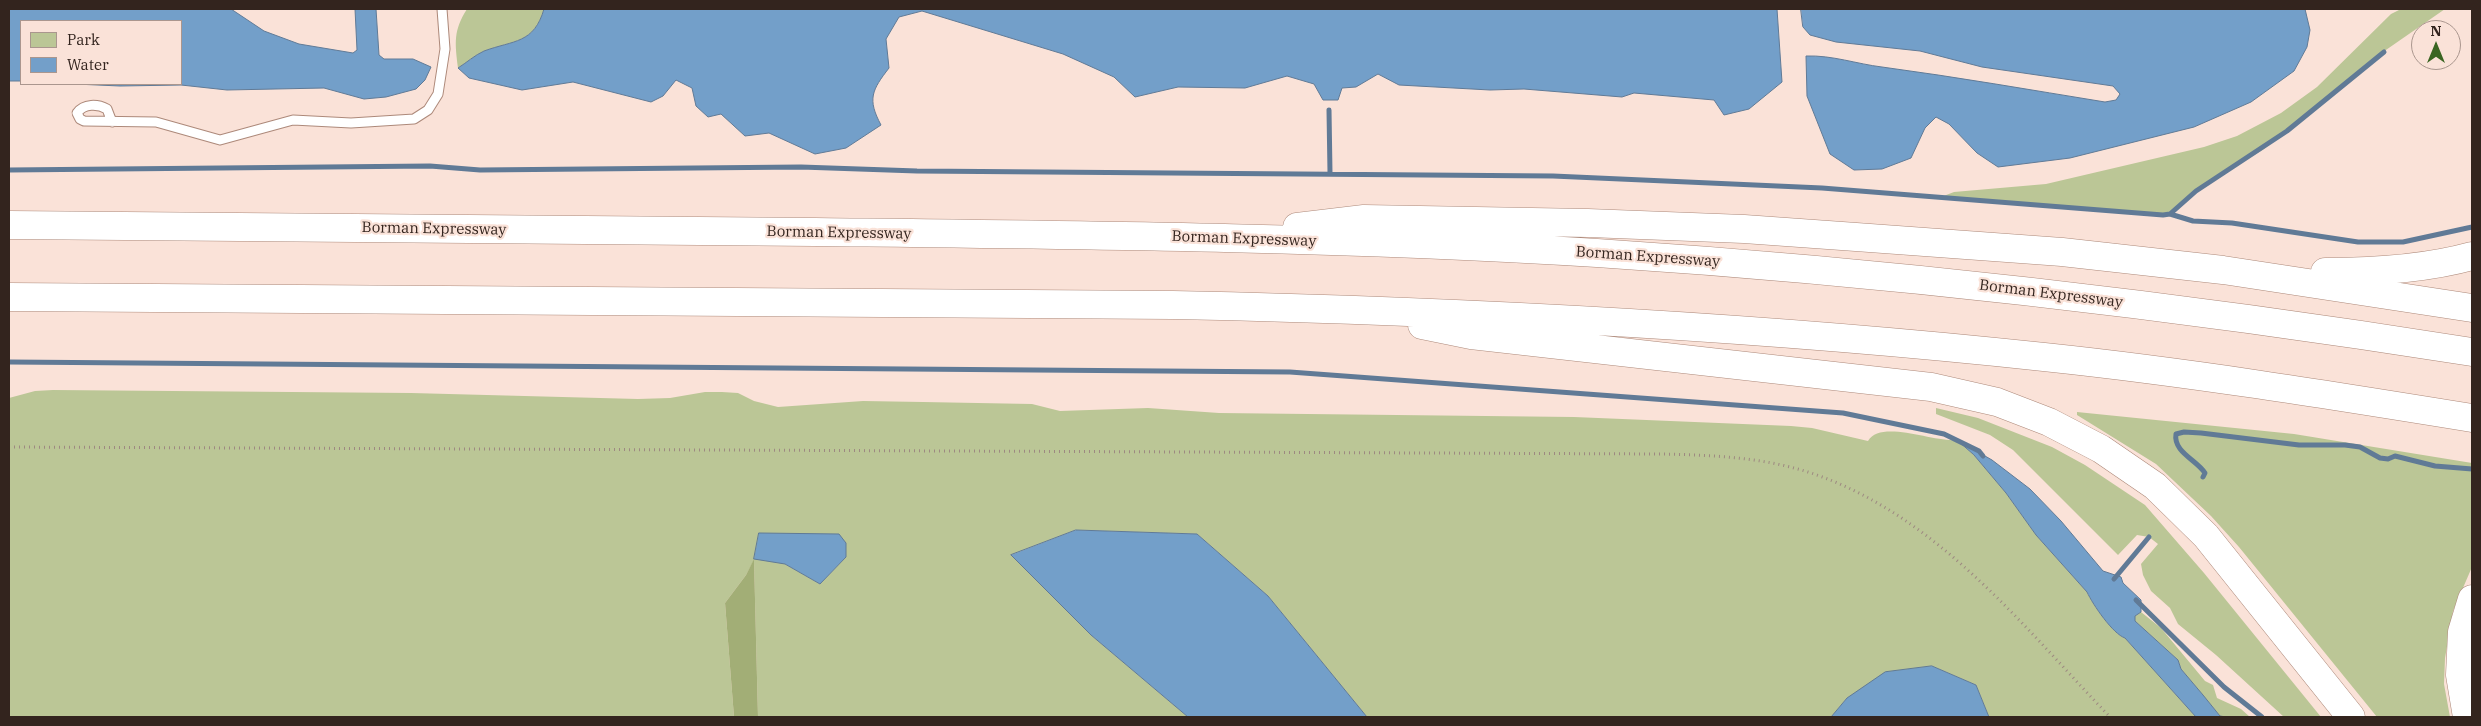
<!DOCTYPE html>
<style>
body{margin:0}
#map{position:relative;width:2481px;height:726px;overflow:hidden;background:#fae2d8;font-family:"IBM Plex Serif",serif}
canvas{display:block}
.frame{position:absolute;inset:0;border:10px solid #33241e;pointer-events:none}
.legend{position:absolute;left:20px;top:20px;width:162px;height:65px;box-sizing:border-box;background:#fae2d8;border:1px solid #aa968e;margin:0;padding:6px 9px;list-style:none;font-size:15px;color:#33241e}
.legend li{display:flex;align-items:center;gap:10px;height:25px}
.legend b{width:25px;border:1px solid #aa968e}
.north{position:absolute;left:2411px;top:20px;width:50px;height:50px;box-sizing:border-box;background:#fae2d8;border:1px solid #aa968e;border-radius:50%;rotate:0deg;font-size:14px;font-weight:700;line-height:20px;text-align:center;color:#33241e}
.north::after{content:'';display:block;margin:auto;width:18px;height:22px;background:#3a6522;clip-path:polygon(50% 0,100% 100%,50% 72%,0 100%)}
</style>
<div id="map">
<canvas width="2481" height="726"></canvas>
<div class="frame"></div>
<ul class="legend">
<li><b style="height:14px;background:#bbc696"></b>Park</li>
<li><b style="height:14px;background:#739fc9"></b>Water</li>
</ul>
<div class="north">N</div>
</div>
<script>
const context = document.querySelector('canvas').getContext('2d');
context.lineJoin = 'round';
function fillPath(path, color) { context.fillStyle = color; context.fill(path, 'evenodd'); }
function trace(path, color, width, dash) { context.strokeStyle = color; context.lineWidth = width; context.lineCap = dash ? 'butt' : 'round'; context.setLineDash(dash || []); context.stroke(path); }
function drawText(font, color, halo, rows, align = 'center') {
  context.font = font + ' "IBM Plex Serif",serif'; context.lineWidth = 4.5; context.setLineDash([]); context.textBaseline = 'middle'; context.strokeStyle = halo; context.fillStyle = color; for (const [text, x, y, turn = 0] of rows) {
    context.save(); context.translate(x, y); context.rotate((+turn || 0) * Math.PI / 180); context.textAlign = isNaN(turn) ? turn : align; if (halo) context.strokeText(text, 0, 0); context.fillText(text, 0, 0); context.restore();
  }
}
fillPath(new Path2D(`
 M467 9H544C534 44 514 40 484 51 475 55 466 63 458 68 455 43 453 31 467 9Z
 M2401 9H2445L2383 52 2264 149 2196 191 2170 214 2163 215 1941 197 1954 192 2046 184 2204 147 2237 136 2281 113 2317 87 2391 14Z
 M53 390 411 393 638 399 670 398 705 392H722L738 393 754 401 778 407 863 401 923 402 1032 404 1060 411 1148 408 1219 413 1574 417 1791 426 1812 428 1868 441C1881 419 1935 443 1957 440L1974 455 2006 493 2036 535 2087 592C2093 605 2113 634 2125 638L2196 717H1989L1976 685 1932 666 1847 698 1831 717H1367L1268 596 1197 534 1076 530 1011 555 1091 635 1188 717H758L754 560 746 575 725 603 734 717H9V398L35 391ZM846 557 820 584 785 564Z
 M1936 408 1978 418 2052 447 2085 465 2145 505 2204 573 2321 717H2284L2216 655 2178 624 2170 608 2151 591 2143 575 2141 564 2158 544 2149 537 2137 535 2118 555 2013 450 1990 435 1936 414Z
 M2077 412 2294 434 2472 463V567L2453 611 2445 658 2444 684 2450 717H2377L2239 547 2211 516 2156 464 2077 415Z
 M2141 612 2161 628 2205 681 2213 685 2217 698 2241 709 2250 717 2220 716 2181 669 2178 660 2135 621V616Z`), '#bbc696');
fillPath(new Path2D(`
 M754 559 758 717H734L725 603 746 575Z`), '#a2ae76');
const water = new Path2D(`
 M9 9H231L264 31 299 44 353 53 357 50 355 9H376L379 55 384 59H413L431 67 425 80 416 89 386 97 364 99 324 88 227 90 181 85 120 86 75 84H181V21H21V81H9Z
 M544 9H1777L1782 82 1749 109 1724 115 1714 100 1634 93 1622 97 1524 89 1490 90 1399 85 1378 74 1356 87 1342 88 1338 100H1323L1314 84 1287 76 1245 88 1178 87 1135 97 1114 77 1063 54 922 11 899 17 886 39 889 68C872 90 867 99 881 125L846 148 815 154 769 133 745 136 721 114 708 117 696 106 692 88 676 80 663 96 651 102 573 82 522 90 469 78 458 68C466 63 475 55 484 51 514 40 534 44 544 9Z
 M1801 9H2305L2310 30 2307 47 2294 71 2251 102 2194 127 2070 158 1998 167 1977 153 1949 124 1936 117 1925 128 1911 158 1882 169 1854 170 1830 154 1807 96 1806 56C1832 55 1857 64 1882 67 1957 77 2031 90 2105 102L2116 100 2120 94 2113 86 1982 67 1920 51 1836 42 1810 35 1803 27Z
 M1957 440 1992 460 2030 489 2061 521 2103 571 2121 577 2123 583 2141 600V612L2135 616V621L2178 660 2181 669 2203 695 2220 716 2226 717H2196L2125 638C2113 634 2093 605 2087 592L2036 535 2006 493 1974 455Z
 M1076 530 1197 534 1268 596 1367 717H1188L1091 635 1011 555Z
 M759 533 839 534 846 543V557L820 584 785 564 754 559Z
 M1932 666 1976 685 1989 717H1831L1847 698 1885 672Z`);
fillPath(water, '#739fc9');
trace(water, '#607a96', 1);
trace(new Path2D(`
 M1329 110 1330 173
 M9 170 430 166 480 170 801 167 917 171 1553 176 1822 188 2163 215 2170 214 2196 191 2287 131 2384 52
 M2170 214 2193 221 2232 223 2358 242H2403L2472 227
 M9 362 1290 372 1843 413 1944 434 1979 451 1983 456
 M2203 477 2205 473C2197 460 2173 452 2176 434L2184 432 2201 433 2299 445H2345L2360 447 2380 458 2388 459 2395 456 2435 466 2472 469
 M2114 579 2149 537
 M2136 600 2224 687 2262 717`), '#607a96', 5);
const lane = new Path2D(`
 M112 122 107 109C98 104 84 103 77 113L80 119 84 121 156 122 220 140 293 120 351 123 414 119 428 110 438 94 445 49 442 9`);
const highway = new Path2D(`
 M9 225C278 228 547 230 815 232 1076 235 1337 237 1597 253 1890 272 2182 306 2472 352
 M1297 227 1364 219 1588 223 1744 229 1856 237 2062 252 2223 270 2472 308
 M2325 272C2374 272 2425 269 2472 256
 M9 297 1173 305C1464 311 1754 326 2044 357 2187 372 2330 395 2472 418
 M1422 325 1471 335 1931 387 1997 402 2049 422 2101 449 2155 486 2206 536 2351 717
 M2467 717 2460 675 2462 632 2472 599`);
trace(lane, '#ad897a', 11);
trace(highway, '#ad897a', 29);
trace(new Path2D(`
 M9 447 1661 454C1711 455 1760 457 1808 472 1935 513 2021 624 2110 717`), '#9d8981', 3, [1, 4]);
trace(lane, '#fff', 9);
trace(highway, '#fff', 28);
drawText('15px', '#33241e', '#fae2d8', [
 ["Borman Expressway",434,229,1],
 ["Borman Expressway",839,233,1],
 ["Borman Expressway",1244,239,2],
 ["Borman Expressway",1648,257,4],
 ["Borman Expressway",2051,294,7]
]);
</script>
